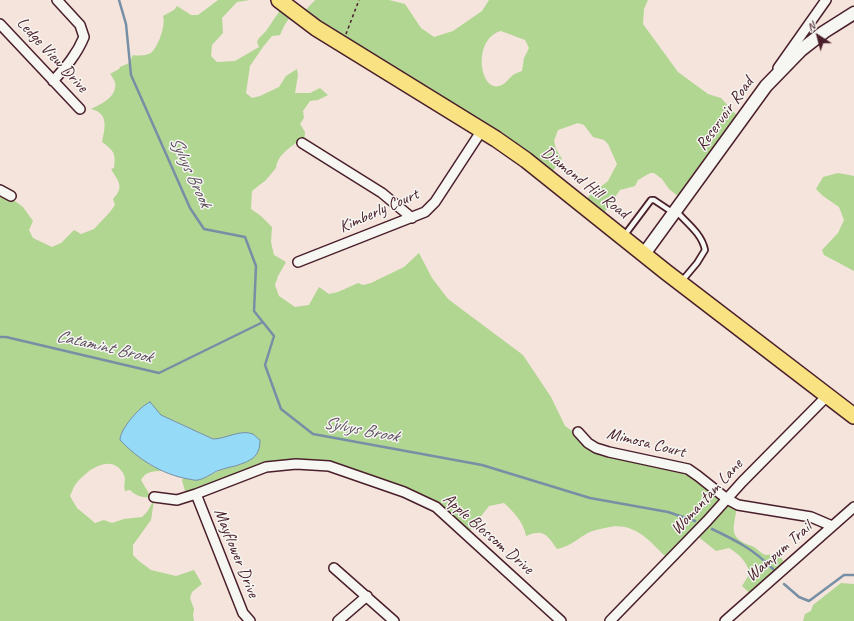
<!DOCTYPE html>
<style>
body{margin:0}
#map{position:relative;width:854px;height:621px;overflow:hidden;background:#f4e4db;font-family:Caveat,sans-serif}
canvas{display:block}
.north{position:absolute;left:798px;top:16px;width:40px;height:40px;-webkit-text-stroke:3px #f6f6f2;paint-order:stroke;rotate:324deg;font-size:11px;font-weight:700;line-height:16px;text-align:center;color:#4a1f2b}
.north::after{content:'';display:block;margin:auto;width:14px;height:18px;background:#4a1f2b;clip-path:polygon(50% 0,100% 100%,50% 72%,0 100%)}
</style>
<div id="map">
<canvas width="854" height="621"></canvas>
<div class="north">N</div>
</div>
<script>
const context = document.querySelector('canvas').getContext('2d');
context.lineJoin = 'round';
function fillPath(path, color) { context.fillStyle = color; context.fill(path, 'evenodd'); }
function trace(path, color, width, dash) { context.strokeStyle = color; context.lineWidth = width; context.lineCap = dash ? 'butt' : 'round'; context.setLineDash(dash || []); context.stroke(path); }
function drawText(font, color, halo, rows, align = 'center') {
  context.font = font + ' Caveat,sans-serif'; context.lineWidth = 3; context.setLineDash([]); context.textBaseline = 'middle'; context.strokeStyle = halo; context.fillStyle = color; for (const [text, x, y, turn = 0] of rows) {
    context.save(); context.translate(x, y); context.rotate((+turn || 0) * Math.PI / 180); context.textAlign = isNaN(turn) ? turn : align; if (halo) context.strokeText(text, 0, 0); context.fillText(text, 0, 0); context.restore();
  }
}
fillPath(new Path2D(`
 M218 0H250L237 2 222 18 223 33 212 45 211 56 217 62 235 61 259 47 257 42 259 38 266 31 283 6 291 15 284 26 280 35 272 36 263 47 250 66 246 93 252 98 260 96 279 87 286 76 297 69 298 75 295 93H310L320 88 328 95 318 100 310 101 303 111 304 118 300 124 305 132 304 144 297 142C288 149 277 156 276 168L266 180 252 191 251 209 261 216 272 227 271 242 274 255 286 262 278 276 275 285 279 296 295 307 309 305 319 287 329 294 338 292 358 283 363 285 371 283 404 267 419 253 432 278 448 299 523 355 551 397 565 426 588 442 689 472 737 506C734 528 727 538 752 546 757 548 761 554 766 555 770 555 775 554 779 554L788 569 755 598 742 586 750 573C746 561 740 555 729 548L716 551 696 535 670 561C650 542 635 520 605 528 600 529 594 530 590 532 578 538 571 546 557 549 547 535 544 528 526 536 524 523 514 512 504 503L489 506 468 533 435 505 321 467 284 465 187 499 182 480 184 478 198 480 219 471 238 433 220 439H213L161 415 150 465 163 471C153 471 146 471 141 480L151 497C142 498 136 496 130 490L125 491C123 485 127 479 123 473 111 452 85 471 75 485 73 488 72 492 70 496L77 508 95 523 104 520 112 523 124 519 142 517 147 512 154 500 151 520 133 545V555L139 561 151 570 176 576 194 570 202 584 192 592 190 598 194 609 193 615 194 621H0V190L23 207 33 221 29 230 33 238 52 247 61 243 74 230 81 234 94 229 110 212 115 205 113 199C125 187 118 181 111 169L114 168C116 153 114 151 102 142 105 128 109 113 91 109 101 104 118 97 115 82 114 80 112 76 110 74L119 69 120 67 129 63 133 55C139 56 147 56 152 52 159 45 166 24 163 16L174 10 177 6 191 15H198Z
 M315 0H389L405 4 421 28 434 37 453 31 482 11 489 0H648L644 9 643 24 678 72 708 94 721 98 742 121 683 200 669 189 662 179 654 173H650L638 180 635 186 620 190 600 219 583 204 589 196 608 181 617 164 608 144 604 140 593 137 584 125 578 123 558 130 554 141 556 149 562 159 548 177 531 165 523 148 512 150 469 121 467 112 457 114 300 16ZM501 31 525 40 529 48 524 58 522 71C519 72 516 73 513 75 510 77 506 83 502 85 480 96 471 39 501 31Z
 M838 173 854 176V271L824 255 822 250 838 233 844 220 839 207 823 196 816 189 823 177Z
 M841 583 854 584V621H803L805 614 811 611 813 605Z`), '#b0d692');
const water = new Path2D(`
 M150 402 161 415 213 439C226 439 240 429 253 434 255 435 258 439 260 440 260 458 250 461 235 466 229 467 223 469 217 471 211 474 204 479 198 480 195 481 191 479 188 479 161 474 138 459 120 440 120 429 140 406 150 402Z`);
fillPath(water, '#95daf7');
trace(water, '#778fa5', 1);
trace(new Path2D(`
 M119 0 126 24 131 75 190 208 204 229 245 237 256 266 254 311 274 336 265 365 281 409 313 434 482 465 590 498 668 512 695 521
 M0 337H6L159 373 263 322
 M712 529C737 541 753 549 773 569
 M784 584 799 597 809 601 844 575H854`), '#778fa5', 2.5);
const service = new Path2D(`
 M677 212C687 223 702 234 705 250L697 263 681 282
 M624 236 651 200H654L672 212`);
const minor = new Path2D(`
 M0 24 80 109
 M778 68 826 0
 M53 81C66 67 77 54 84 37L80 25 57 0
 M302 143 382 193 412 218
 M0 190 11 196
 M298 262 425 212 435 202 482 130
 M578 432 588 443 596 448 609 452 688 469 698 476 727 499 738 505 811 517 832 526
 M196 494 243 613 250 621
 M154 497 177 500 196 494 266 467 296 464 329 466 404 492 436 507 561 621
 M334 568 394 621
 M338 621 367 596
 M610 621 707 521 742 482 828 395
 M725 621 854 507`);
const tertiary = new Path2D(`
 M644 254 766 86 801 50 824 32 854 13`);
const primary = new Path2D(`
 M279 0 316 28 496 139 526 160 666 272 854 416`);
trace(service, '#4a1f2b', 8);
trace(minor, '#4a1f2b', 12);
trace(tertiary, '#4a1f2b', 15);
trace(primary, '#4a1f2b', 18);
trace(new Path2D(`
 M346 34 359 0`), '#4a1f2b', 1.5, [3, 3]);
trace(service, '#f6f6f2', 4.5);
trace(minor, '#f6f6f2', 9);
trace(tertiary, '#f6f6f2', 12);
trace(primary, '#f8e281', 15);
drawText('17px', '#4a1f2b', '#f6f6f2', [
 ["Ledge View Drive",52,55,47],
 ["Reservoir Road",725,114,-54],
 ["Diamond Hill Road",585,183,38],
 ["Kimberly Court",379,211,-24],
 ["Mimosa Court",646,443,14],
 ["Womantam Lane",707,497,-47],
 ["Apple Blossom Drive",488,534,41],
 ["Wampum Trail",779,552,-41],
 ["Mayflower Drive",236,553,68]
]);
drawText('italic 18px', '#5d4e5e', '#f6f6f2', [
 ["Sylvys Brook",190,172,65],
 ["Catamint Brook",104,347,13],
 ["Sylvys Brook",361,430,11]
]);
</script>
